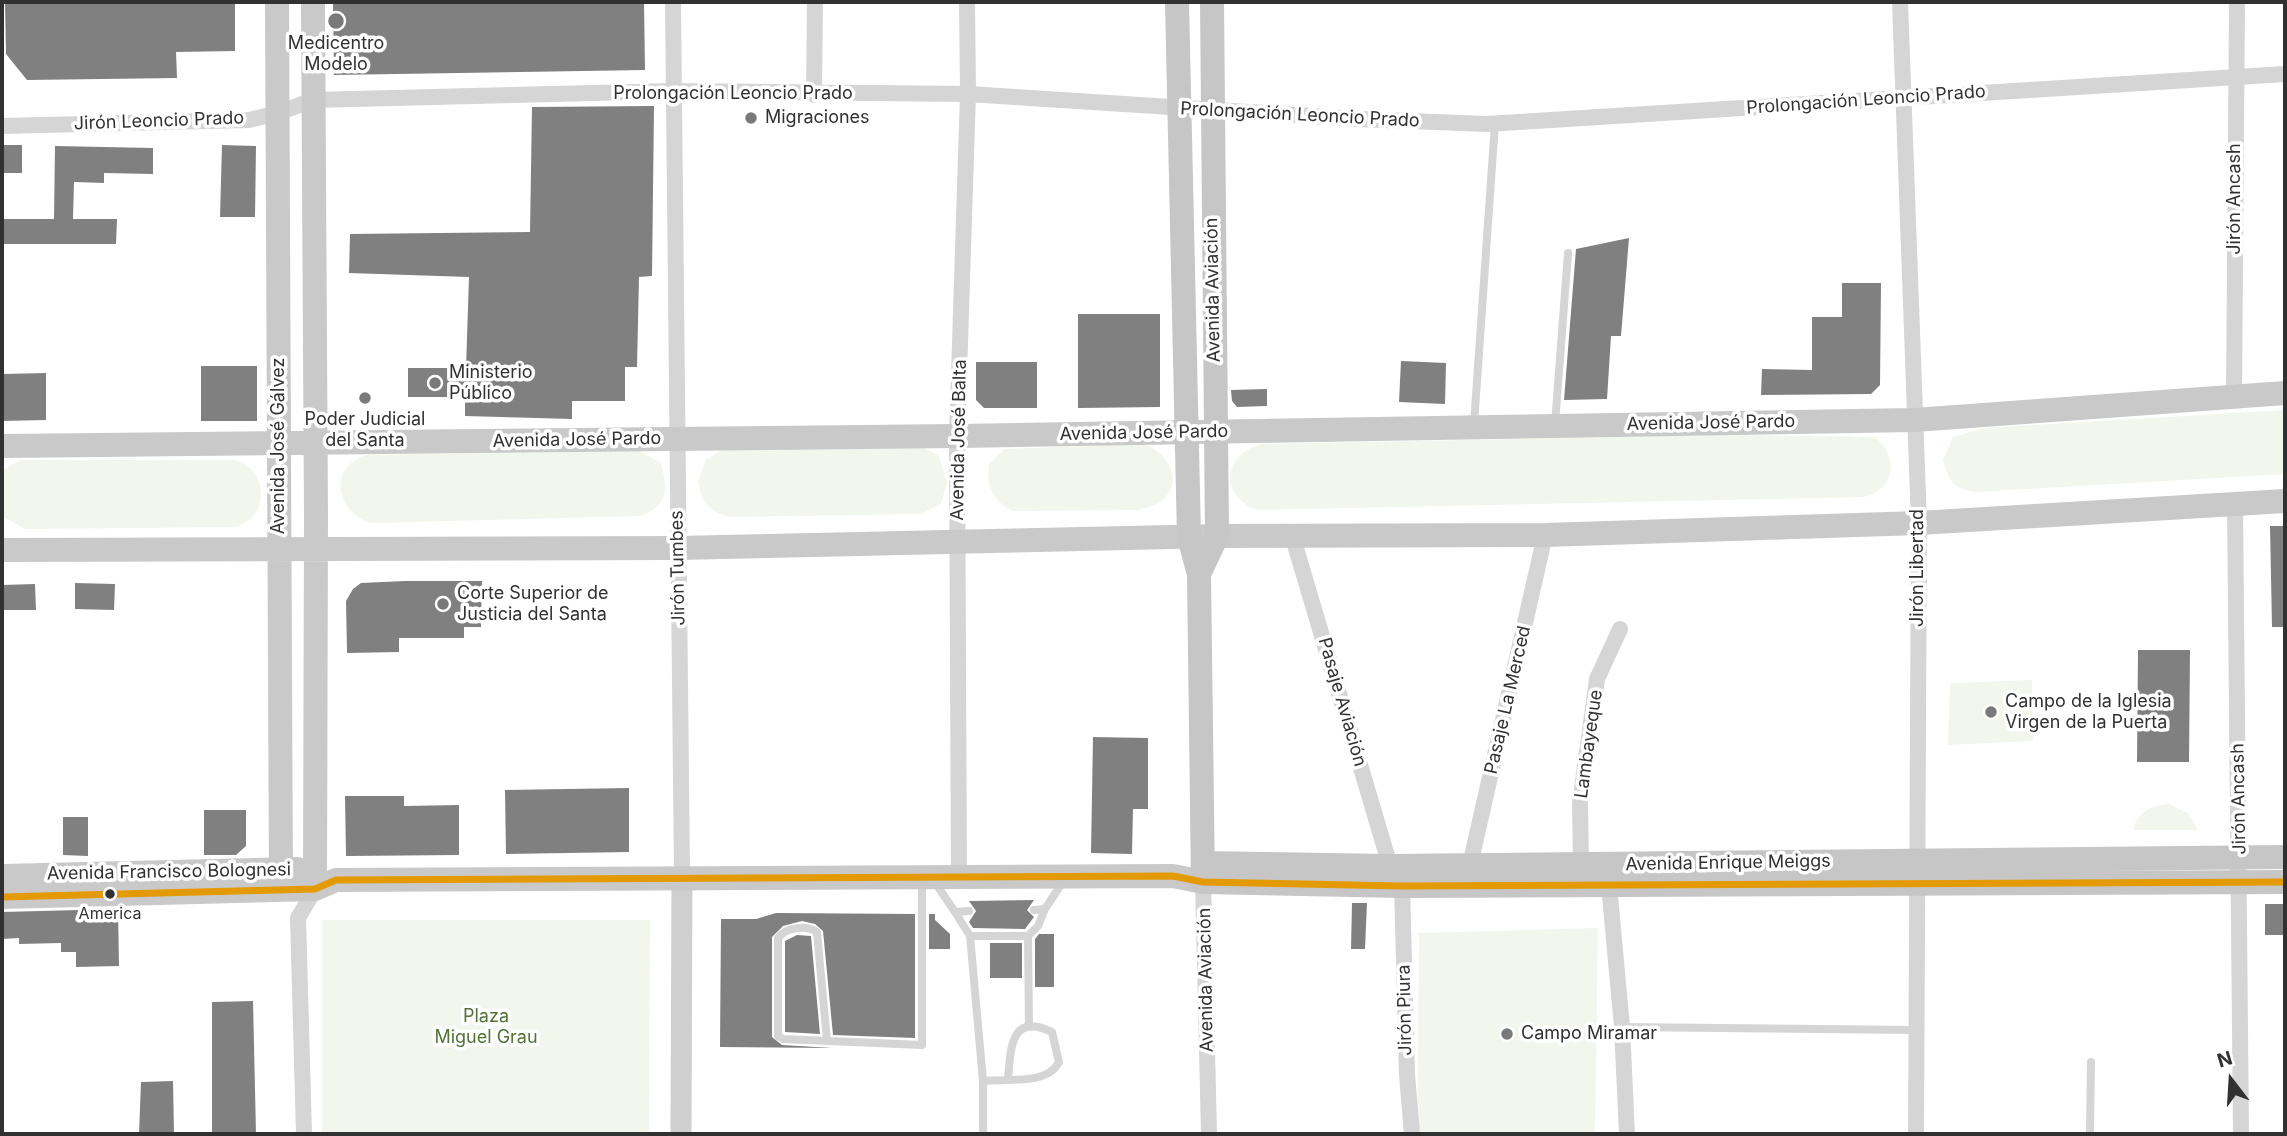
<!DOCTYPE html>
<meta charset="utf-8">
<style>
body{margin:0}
#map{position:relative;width:2287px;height:1136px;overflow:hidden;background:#fff;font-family:Inter,sans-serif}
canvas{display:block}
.frame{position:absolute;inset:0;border:4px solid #313131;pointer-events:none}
.north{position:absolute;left:2196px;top:1045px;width:70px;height:70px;-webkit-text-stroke:5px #fff;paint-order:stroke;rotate:343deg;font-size:19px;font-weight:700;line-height:28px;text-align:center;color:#313131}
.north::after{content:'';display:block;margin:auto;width:24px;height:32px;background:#313131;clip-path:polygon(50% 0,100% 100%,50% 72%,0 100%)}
</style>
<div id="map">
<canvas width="2287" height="1136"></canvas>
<div class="frame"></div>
<div class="north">N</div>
</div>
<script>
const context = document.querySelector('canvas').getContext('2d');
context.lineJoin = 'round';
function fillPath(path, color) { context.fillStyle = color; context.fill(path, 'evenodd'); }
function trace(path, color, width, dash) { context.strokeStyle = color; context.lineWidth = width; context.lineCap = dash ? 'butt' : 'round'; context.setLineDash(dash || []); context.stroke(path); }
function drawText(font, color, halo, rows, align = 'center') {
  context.font = font + ' Inter,sans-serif'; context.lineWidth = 7; context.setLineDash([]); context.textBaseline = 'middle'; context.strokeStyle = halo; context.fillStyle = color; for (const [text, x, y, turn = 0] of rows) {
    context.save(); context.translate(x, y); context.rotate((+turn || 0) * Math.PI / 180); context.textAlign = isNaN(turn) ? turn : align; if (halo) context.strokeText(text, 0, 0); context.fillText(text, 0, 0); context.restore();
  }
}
fillPath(new Path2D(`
 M2285 410V474L1975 492C1953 489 1948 480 1943 460L1953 437 1984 428Z
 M1728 435 1875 437C1899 457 1896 490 1863 497L1257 510C1219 495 1222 456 1261 444Z
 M1143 444C1166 450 1184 480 1164 499 1157 505 1147 508 1138 510L1013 511C994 502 986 487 989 465L1004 449Z
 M921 446 939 456 947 482 941 504 921 514 729 517C708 511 702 502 698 481L706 460 724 449Z
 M639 451 661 463C667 490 670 504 641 516L371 523C336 512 327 468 366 455Z
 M20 460H236C269 470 270 518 235 527L25 529 2 516V471Z
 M2032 680 2033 741 1948 745 1950 683Z
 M2169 804 2188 813 2198 830H2133C2137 812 2152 805 2169 804Z
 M322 920H650L649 1134H322Z
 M1598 928 1595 1134H1417L1419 933Z`), '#f2f6ed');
fillPath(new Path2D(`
 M5 2H235V51L176 52 177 78 27 80 6 54Z
 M333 2H644L645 70 334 75Z
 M654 106 652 276 639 277 637 367H625V401H572V419L465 416V397H408V368H466L469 277 349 273 350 234 530 232 532 107Z
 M2 145H22V173H2Z
 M222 145 256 146 255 217H220Z
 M55 146 153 148V174L104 173V183L74 182 73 219H117L116 244H2V219H54Z
 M1629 238 1621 336H1611L1607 399 1564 400 1576 249Z
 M1842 283H1881L1880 385 1871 394 1761 395 1762 369 1812 370V317H1842Z
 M1078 314H1160V407L1078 408Z
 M1401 361 1446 363 1445 404 1399 402Z
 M976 362H1037V408H984L976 400Z
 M201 366H257V421H201Z
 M46 373V420L2 421V374Z
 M1267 389V406L1237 407 1232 401 1231 390Z
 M2270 526H2285V627H2272Z
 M405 581H482L481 627H464V638H399V652L347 653 346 601 353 589 361 583Z
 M75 583 115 584 114 610 75 609Z
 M35 584 36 610H2V585Z
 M2138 650H2190L2189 762H2137Z
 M1093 737 1148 738V809H1133L1132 854 1091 853Z
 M629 788V852L506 854 505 790Z
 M345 796H404V806L459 805V855L346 856Z
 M204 810H246V846L236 855H204Z
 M63 817H88V856L63 855Z
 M1034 900 1027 910 1034 917 1025 929 973 928 969 922 976 911 969 901Z
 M1352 903H1367L1365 949H1351Z
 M2265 904H2285V935H2265Z
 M118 909 119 966 76 967V952H61V943L19 944V938L2 939V912Z
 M776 913 915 914V1038L833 1035 823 931 815 924 802 921 783 926 772 937V1037L782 1045 833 1048 720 1047 721 919H756Z
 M929 914H935V920L950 934V949H929Z
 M1039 934H1054V987H1035V939Z
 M797 935 811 936 820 1034 785 1032V941Z
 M990 943H1022V978H990Z
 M253 1001 256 1134H212V1002Z
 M173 1081 174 1134H139L141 1082Z`), '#808080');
trace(new Path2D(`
 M1474 424 1495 123
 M1555 424 1568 253
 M934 881 955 912 969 911
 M1034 910 1045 909 1064 880
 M955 912 970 936H1028L1038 926 1045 909
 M970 936 983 1081V1134
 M1028 936 1029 1026
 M1622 1027 1916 1030
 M827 1041 817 932C806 925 786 927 778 938V1036L783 1039 922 1045V879
 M983 1081C1006 1078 1047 1086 1059 1062L1052 1032C1010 1012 1011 1049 1008 1078
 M2090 1134 2091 1062`), '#d5d5d5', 8);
trace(new Path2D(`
 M673 2 682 877
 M1900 2 1919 523 1916 1134
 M814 95 815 2
 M2 126 249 120 278 113 313 100 673 91 968 94 1358 119 1487 124 2285 74
 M2234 396 2237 2
 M2235 505 2241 1134
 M1293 538 1390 866
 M1581 864 1580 803 1597 679 1620 629
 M1470 865 1545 535
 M959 879 957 436 968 94 967 2
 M1203 882 1209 1134
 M1609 885 1622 1027 1627 1134
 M1402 886 1407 1075 1412 1134
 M304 1134 298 918 315 889`), '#d5d5d5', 16);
trace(new Path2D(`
 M681 1134 682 877`), '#cfcfcf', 21);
trace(new Path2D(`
 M277 2 281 890
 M313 2 316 516 315 889
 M2 446 957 436 1915 420 2285 393
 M2 550 678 548 1217 536 1545 535 1919 523 2285 501
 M2 876 297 869
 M2 897 315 889 336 880 1173 876 1203 882`), '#c9c9c9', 24);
trace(new Path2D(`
 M1177 2 1189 537 1199 574 1203 882 1402 886 2285 882
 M1199 574 1217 536 1212 2
 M1203 863 1390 866 2285 857`), '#c6c6c6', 24);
trace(new Path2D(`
 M2 897 315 889 336 880 1173 876 1203 882 1402 886 2285 882`), '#e39a05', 7);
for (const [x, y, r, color] of [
 [336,21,9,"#797979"],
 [751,118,7,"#797979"],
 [435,383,7,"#797979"],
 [365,398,7,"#797979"],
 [443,604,7,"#797979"],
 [1991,712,7,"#797979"],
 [110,894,6,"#313131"],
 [1507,1034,7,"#797979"]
]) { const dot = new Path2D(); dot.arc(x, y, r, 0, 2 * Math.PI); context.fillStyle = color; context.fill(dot); trace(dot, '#fff', 2.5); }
drawText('16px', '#313131', '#fff', [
 ["America",110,914]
]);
drawText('18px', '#313131', '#fff', [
 ["Medicentro",336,44,"center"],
 ["Modelo",336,65,"center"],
 ["Migraciones",765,118],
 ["Ministerio",449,373],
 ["Público",449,394],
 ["Poder Judicial",365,420,"center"],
 ["del Santa",365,441,"center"],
 ["Corte Superior de",457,594],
 ["Justicia del Santa",457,615],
 ["Campo de la Iglesia",2005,702],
 ["Virgen de la Puerta",2005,723],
 ["Campo Miramar",1521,1034]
], 'left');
drawText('18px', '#313131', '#fff', [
 ["Prolongación Leoncio Prado",733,94],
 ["Prolongación Leoncio Prado",1866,100,-4],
 ["Prolongación Leoncio Prado",1300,115,3],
 ["Jirón Leoncio Prado",159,121,-2],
 ["Jirón Ancash",2235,199,-90],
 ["Avenida Aviación",1213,290,-91],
 ["Avenida José Pardo",1711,423,-1],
 ["Avenida José Pardo",1144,433,-1],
 ["Avenida José Pardo",577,440,-1],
 ["Avenida José Balta",959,440,-89],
 ["Avenida José Gálvez",279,446,-90],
 ["Jirón Tumbes",678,568,-91],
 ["Jirón Libertad",1918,568,-90],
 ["Pasaje La Merced",1508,700,-77],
 ["Pasaje Aviación",1342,702,74],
 ["Lambayeque",1589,744,-82],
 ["Jirón Ancash",2239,799,-91],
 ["Avenida Enrique Meiggs",1728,863,-1],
 ["Avenida Francisco Bolognesi",169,872,-1],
 ["Avenida Aviación",1206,980,-91],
 ["Jirón Piura",1405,1010,-91]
]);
drawText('18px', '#54713a', '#fff', [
 ["Plaza",486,1017],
 ["Miguel Grau",486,1038]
]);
</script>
